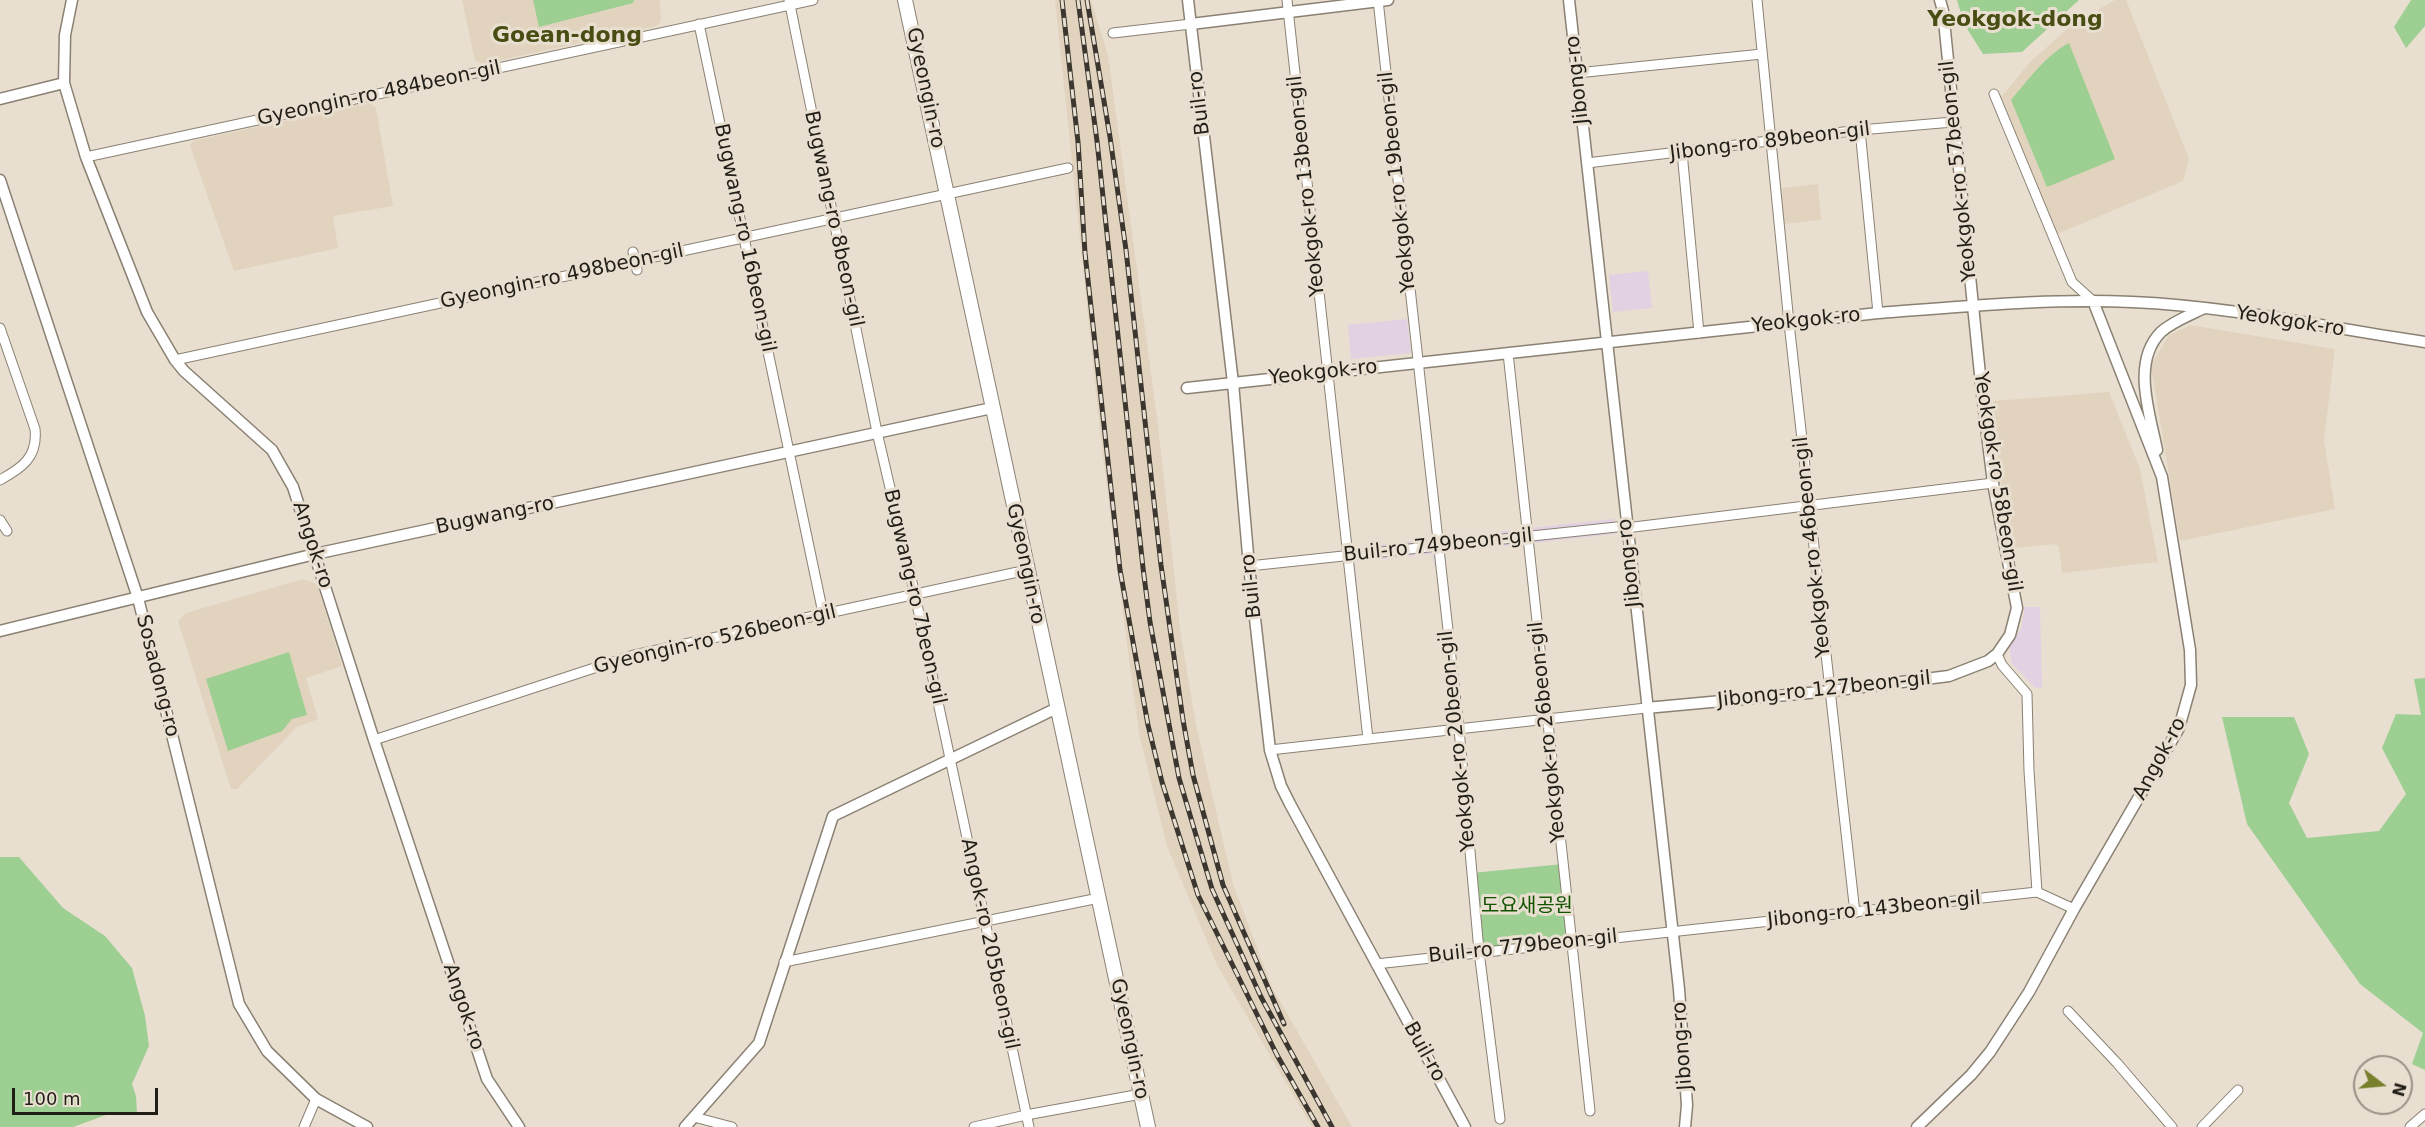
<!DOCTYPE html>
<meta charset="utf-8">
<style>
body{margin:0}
#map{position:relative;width:2425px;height:1127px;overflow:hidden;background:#e9dfd0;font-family:"DejaVu Sans",sans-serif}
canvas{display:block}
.north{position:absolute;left:2353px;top:1055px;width:60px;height:60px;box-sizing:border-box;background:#e9dfd0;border:2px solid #999286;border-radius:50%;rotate:106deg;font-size:16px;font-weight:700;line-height:24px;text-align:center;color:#211e18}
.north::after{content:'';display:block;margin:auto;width:21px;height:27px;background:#78802c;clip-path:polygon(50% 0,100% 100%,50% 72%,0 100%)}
.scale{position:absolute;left:12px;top:1088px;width:146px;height:27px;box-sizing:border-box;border:3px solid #211e18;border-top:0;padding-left:8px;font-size:18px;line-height:21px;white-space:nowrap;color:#211e18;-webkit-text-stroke:4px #e9dfd0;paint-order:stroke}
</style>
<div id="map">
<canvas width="2425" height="1127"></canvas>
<div class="north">N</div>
<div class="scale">100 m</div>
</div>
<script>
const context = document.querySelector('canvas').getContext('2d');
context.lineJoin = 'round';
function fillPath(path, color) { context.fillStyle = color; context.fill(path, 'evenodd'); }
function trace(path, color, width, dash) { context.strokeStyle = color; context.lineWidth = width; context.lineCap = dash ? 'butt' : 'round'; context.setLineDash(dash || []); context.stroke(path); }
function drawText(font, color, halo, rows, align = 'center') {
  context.font = font + ' "DejaVu Sans","Noto Sans KR",sans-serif'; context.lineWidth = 6; context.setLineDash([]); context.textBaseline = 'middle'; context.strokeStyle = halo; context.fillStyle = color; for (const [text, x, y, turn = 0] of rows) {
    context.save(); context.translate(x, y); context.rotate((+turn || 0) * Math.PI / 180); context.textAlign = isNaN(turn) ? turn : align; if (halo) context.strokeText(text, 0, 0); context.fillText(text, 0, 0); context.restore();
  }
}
fillPath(new Path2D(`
 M1648 271 1652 308 1613 312 1609 275Z
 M1407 319 1411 353 1351 359 1348 325Z
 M1521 519H1525L1531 528 1614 519 1615 534 1533 543V550L1525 551 1524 544 1445 552 1446 565 1434 566 1433 554 1355 562 1357 582 1349 583V556L1249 566 1348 549 1347 536H1351L1353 548 1432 539 1431 523 1441 522 1443 538 1522 529Z
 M2025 607H2040L2042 688H2036L2012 664 2009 646 2021 629Z`), '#e1d1e3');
fillPath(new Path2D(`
 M462 0H660L661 20 657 26 483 64 475 61Z
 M1055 0H1091L1108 55 1158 425 1181 636 1196 725 1233 884 1272 987 1352 1127H1312L1217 965 1167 846 1139 733 1126 636 1101 440Z
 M2115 0H2126L2189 159 2183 181 2057 234 2001 97 2031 61 2072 25Z
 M369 102 376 108 393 206 333 216 338 248 234 271 190 146 193 141Z
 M1818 184 1821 220 1784 224 1781 188Z
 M2190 325 2335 349 2324 440 2335 509 2180 541 2151 366 2168 336Z
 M2109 392 2140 469 2158 562 2062 573 2059 547 2055 544 2015 548 2000 479 1993 401Z
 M303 579 317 584 342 666 306 678 318 719 297 727 237 789H231L178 621 186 613Z`), '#e1d3be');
fillPath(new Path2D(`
 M533 0H634L633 3 539 27Z
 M1957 0H2079L2022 52 1983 54 1964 24Z
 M2411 0H2425V26L2406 48 2394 27Z
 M2069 43 2115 159 2047 187 2011 100C2029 79 2045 56 2069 43Z
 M289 652 307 715 292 719 282 731 228 751 206 679Z
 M2425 678V1070L2412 1064 2423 1033 2360 984 2247 824 2222 717H2294L2309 754 2289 803 2307 838 2379 831 2406 794 2382 748 2396 714 2421 715 2414 679Z
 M0 857H19L63 908 105 936 132 968 145 1016 149 1046 132 1084 136 1096 137 1114 106 1115 73 1127H0Z
 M1563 864 1571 942 1479 951 1472 873Z`), '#9dce92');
const minor = new Path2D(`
 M789 0 877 432 915 595 1029 1127
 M1287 0 1368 739
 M1378 0 1459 729 1479 951 1500 1119
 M1757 0 1789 323 1855 913
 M699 24 823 613
 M1113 33 1191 24
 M1577 73 1762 54
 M1994 94 2072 282 2093 301
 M1860 130 1878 313
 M1682 152 1699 333
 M86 157 813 0
 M1587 163 1860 130 1953 122
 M633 252 637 270
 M0 328 35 429C38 457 22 468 0 480
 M1508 353 1590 1111
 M175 360 1068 168
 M0 520 7 531
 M1249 566 1626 526 1634 527 1993 483
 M1997 654 2002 665 2027 694 2029 771 2037 892
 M374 740 634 655 1027 570
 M1270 750 1646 708
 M784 962 1099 898
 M1376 964 2037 892 2074 909
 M2068 1011 2117 1063 2172 1127
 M694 1117 732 1127
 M304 1127 316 1099
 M974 1127 1026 1115 1141 1094
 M2202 1127 2238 1090
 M2410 1127 2425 1114`);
const tertiary = new Path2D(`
 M72 0 65 35 64 83 86 157 147 312 175 360 184 371 272 450 293 487 374 740 487 1079 519 1127
 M1188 0 1233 383 1249 566 1270 750 1281 786 1290 804 1465 1127
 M1569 0 1679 989 1687 1105 1685 1127
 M1191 24 1388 0
 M0 99 64 83
 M0 180 138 598 239 1004 267 1051 316 1099 367 1127
 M1187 388 1878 313C1962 307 2048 298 2132 302 2229 306 2329 328 2425 342
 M2157 450C2150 414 2131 362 2161 332 2172 322 2188 316 2202 309
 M0 631 315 554 992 408
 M1646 708 1830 691 1949 676 1988 661 1997 654 2010 635 2017 608 1993 483 1982 394 1943 11 1940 0
 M685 1127 759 1043 833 816 1057 708
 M1917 1127 1971 1075 1990 1052 2029 992 2074 909 2179 728 2191 685 2190 650 2162 477 2093 301`);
const primary = new Path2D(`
 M905 0 1148 1127`);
trace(minor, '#8a8173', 11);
trace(tertiary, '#8a8173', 13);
trace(primary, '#8a8173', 16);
trace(minor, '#fff', 9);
trace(tertiary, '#fff', 10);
trace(primary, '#fff', 14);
const rail = new Path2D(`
 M1062 0 1078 142 1085 253 1120 570 1148 725 1162 782 1198 895 1277 1055 1318 1127
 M1078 0 1097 141 1143 568 1150 622 1179 778 1212 889 1261 997 1332 1127
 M1087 0 1110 137 1126 250 1161 565 1183 720 1193 775 1223 885 1284 1024`);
trace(rail, '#3b3730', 5);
trace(rail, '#e9dfd0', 3, [9]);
drawText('20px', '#211e18', '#e9dfd0', [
 ["Jibong-ro",1578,80,-96],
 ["Gyeongin-ro",925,88,78],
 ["Gyeongin-ro 484beon-gil",379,94,-12],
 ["Buil-ro",1200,103,-97],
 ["Jibong-ro 89beon-gil",1770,142,-7],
 ["Yeokgok-ro 57beon-gil",1959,171,-96],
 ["Yeokgok-ro 19beon-gil",1398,182,-96],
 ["Yeokgok-ro 13beon-gil",1307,186,-96],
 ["Bugwang-ro 8beon-gil",833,219,78],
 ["Bugwang-ro 16beon-gil",744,238,78],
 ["Gyeongin-ro 498beon-gil",562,277,-12],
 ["Yeokgok-ro",1806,321,-6],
 ["Yeokgok-ro",2290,322,9],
 ["Yeokgok-ro",1323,373,-6],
 ["Yeokgok-ro 58beon-gil",1997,482,81],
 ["Bugwang-ro",495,516,-12],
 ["Angok-ro",312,545,72],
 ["Buil-ro 749beon-gil",1438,546,-6],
 ["Yeokgok-ro 46beon-gil",1813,547,-96],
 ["Jibong-ro",1630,563,-96],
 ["Gyeongin-ro",1025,564,78],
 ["Buil-ro",1252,586,-96],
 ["Bugwang-ro 7beon-gil",914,597,77],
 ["Gyeongin-ro 526beon-gil",715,640,-13],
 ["Sosadong-ro",157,676,76],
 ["Jibong-ro 127beon-gil",1824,690,-6],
 ["Yeokgok-ro 26beon-gil",1548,732,-96],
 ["Yeokgok-ro 20beon-gil",1458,741,-96],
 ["Angok-ro",2160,759,-62],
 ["Jibong-ro 143beon-gil",1874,910,-6],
 ["Angok-ro 205beon-gil",989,944,78],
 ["Buil-ro 779beon-gil",1523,947,-6],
 ["Angok-ro",463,1007,71],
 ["Gyeongin-ro",1129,1039,78],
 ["Jibong-ro",1683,1046,-94],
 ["Buil-ro",1424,1052,61]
]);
drawText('20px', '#125300', '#e9dfd0', [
 ["도요새공원",1527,907]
]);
drawText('bold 22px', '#484e13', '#e9dfd0', [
 ["Yeokgok-dong",2015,20],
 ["Goean-dong",567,36]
]);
</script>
